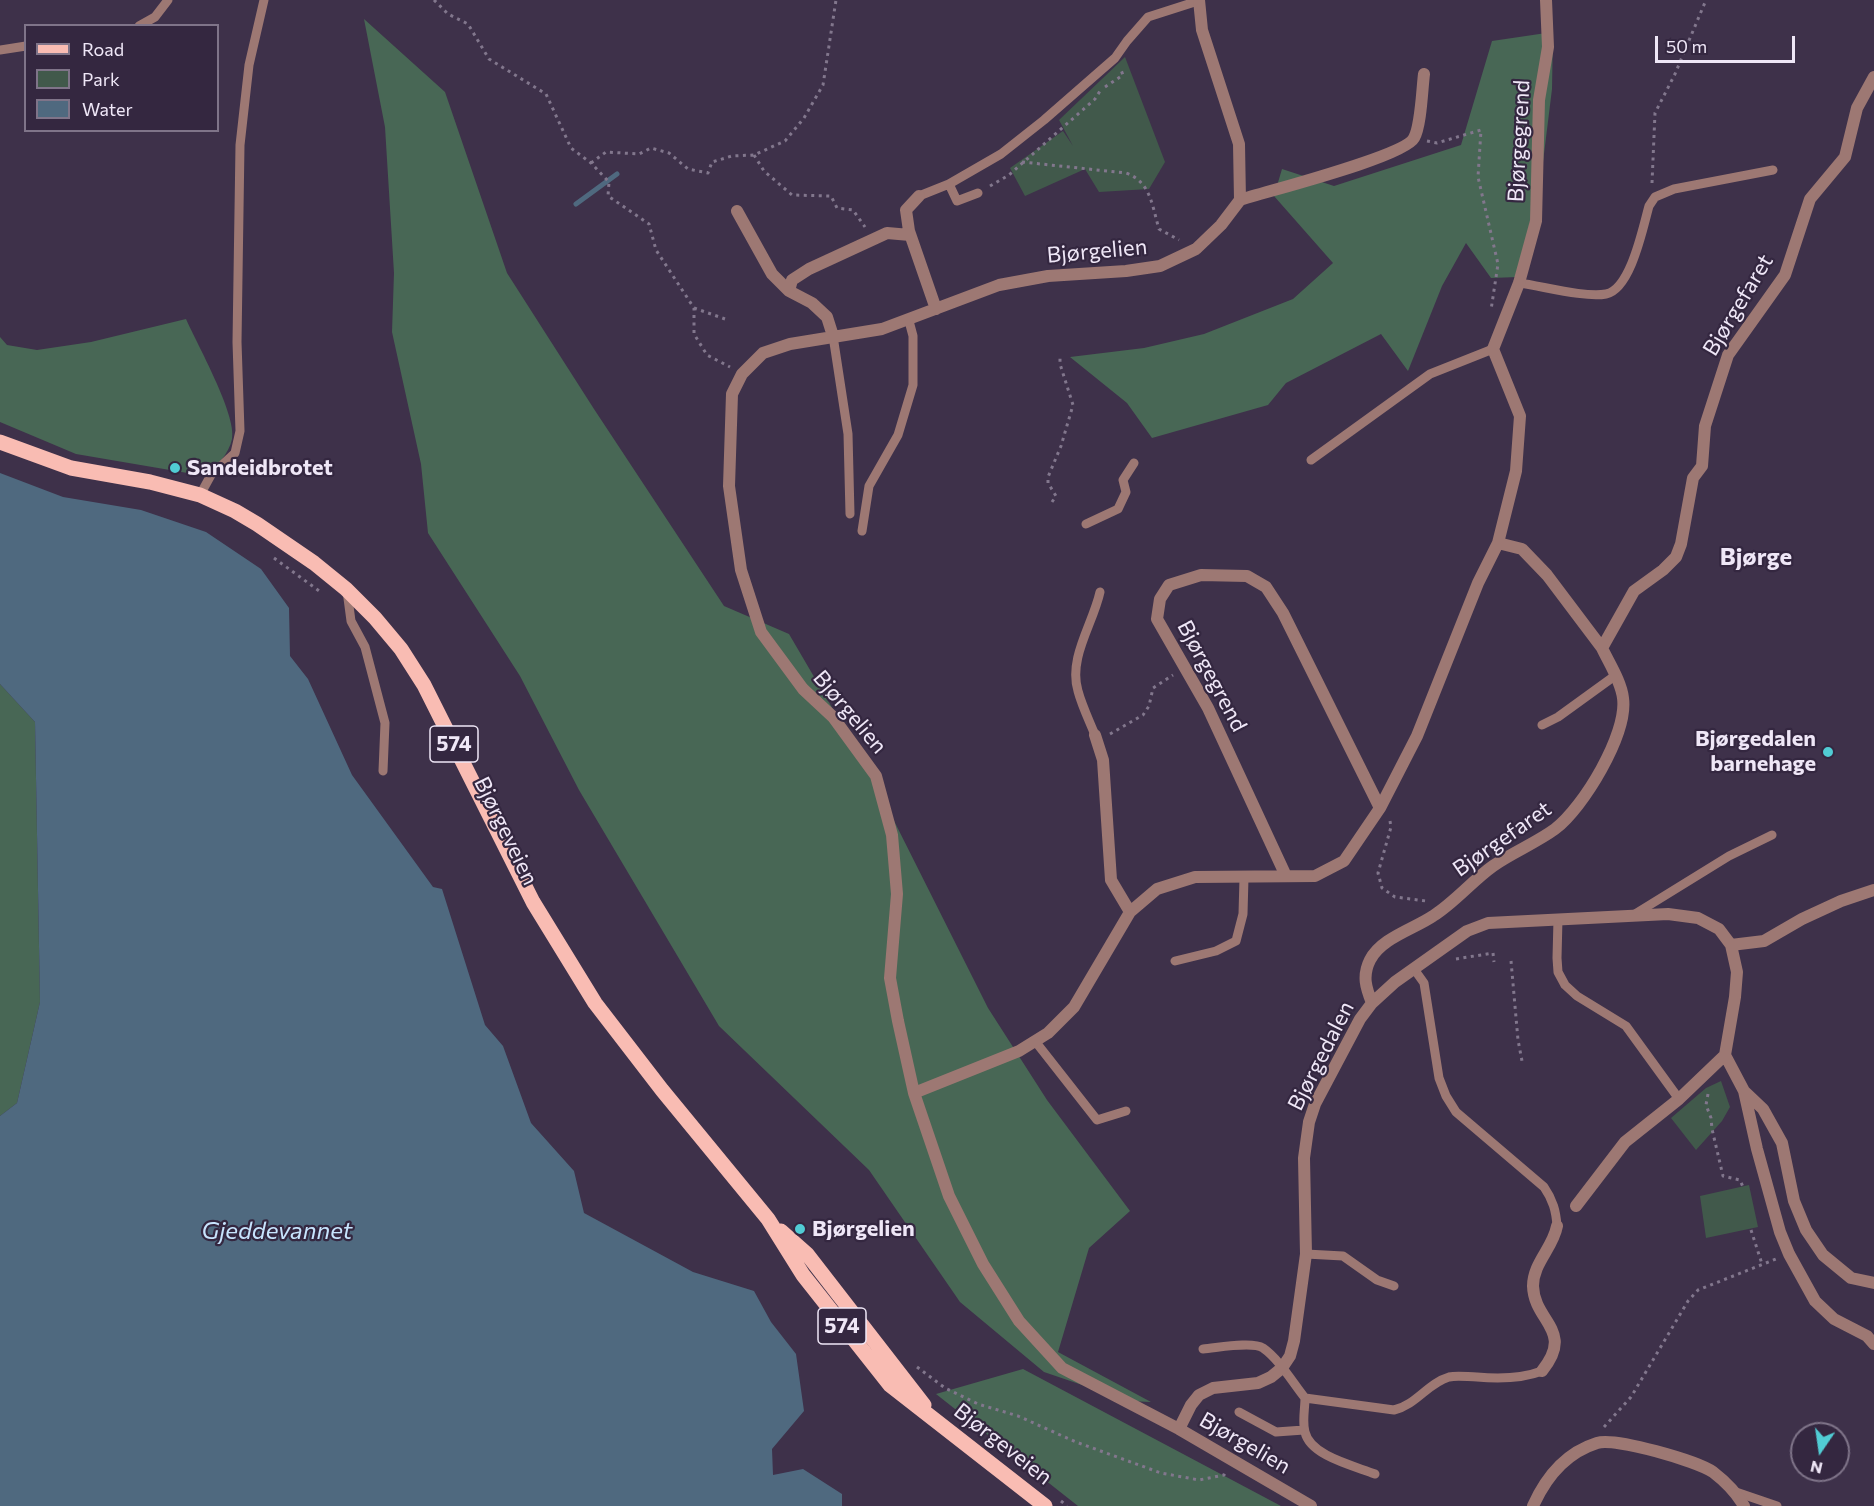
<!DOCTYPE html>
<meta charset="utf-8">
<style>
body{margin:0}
#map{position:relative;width:1874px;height:1506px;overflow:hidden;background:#3e314a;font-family:Commissioner,sans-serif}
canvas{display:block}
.legend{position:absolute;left:24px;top:24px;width:195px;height:108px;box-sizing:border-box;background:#342740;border:2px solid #7f7489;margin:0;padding:8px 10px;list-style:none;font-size:18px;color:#efe7f7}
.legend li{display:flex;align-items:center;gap:12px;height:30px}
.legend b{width:30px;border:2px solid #7f7489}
.north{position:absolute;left:1790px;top:1422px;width:60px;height:60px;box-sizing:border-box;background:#342740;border:2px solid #7f7489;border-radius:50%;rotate:193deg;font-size:16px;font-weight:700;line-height:24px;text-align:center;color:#efe7f7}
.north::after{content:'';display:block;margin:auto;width:21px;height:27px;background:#51ccd4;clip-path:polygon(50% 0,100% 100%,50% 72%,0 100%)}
.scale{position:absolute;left:1655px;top:36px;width:140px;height:27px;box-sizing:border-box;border:3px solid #efe7f7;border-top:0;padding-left:8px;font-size:18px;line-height:21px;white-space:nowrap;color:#efe7f7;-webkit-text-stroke:4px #342740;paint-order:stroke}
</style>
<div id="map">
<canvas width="1874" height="1506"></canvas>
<ul class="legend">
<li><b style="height:8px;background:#f9bcb3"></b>Road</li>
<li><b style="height:16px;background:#41594b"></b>Park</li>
<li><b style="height:16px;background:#4f697f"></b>Water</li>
</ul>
<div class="north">N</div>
<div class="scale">50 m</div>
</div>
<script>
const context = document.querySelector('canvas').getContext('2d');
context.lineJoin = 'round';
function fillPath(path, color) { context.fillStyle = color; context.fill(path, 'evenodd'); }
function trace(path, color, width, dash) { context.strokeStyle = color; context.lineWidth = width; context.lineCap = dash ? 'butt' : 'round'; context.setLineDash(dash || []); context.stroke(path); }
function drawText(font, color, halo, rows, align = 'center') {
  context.font = font + ' Commissioner,sans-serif'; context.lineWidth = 4.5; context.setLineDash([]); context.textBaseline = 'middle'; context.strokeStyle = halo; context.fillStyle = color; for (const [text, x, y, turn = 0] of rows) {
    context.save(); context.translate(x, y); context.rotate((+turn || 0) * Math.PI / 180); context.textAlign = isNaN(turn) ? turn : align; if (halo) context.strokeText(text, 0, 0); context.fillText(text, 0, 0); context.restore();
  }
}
fillPath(new Path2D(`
 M1125 57 1165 162 1149 189 1099 192 1085 169 1025 196 1010 168 1063 131 1073 146 1059 120Z
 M1721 1081 1730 1107 1722 1121 1696 1150 1671 1118 1706 1088Z
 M1749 1185 1758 1227 1706 1238 1700 1196Z`), '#41594b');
fillPath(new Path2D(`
 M364 19 445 92 507 273 594 409 724 606 789 634 868 769 988 1008 1047 1100 1130 1211 1089 1248 1058 1352 1151 1402 1129 1401 1044 1372 960 1302 869 1170 719 1026 579 790 520 676 428 533 421 464 392 332 394 273 385 127Z
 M1553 32 1552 89 1543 162 1518 277 1491 278 1466 243 1442 286 1408 371 1381 334 1286 383 1268 405 1152 438 1127 403 1070 357 1144 348 1204 334 1293 299 1333 263 1274 196 1282 169 1334 186 1461 145 1492 41Z
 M186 319C197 344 237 415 232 439 229 454 216 467 205 476L76 454 0 422V337L7 345 37 350 91 342Z
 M0 684 35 722 40 1002 17 1103 0 1116Z
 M1023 1369 1281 1506H1078L936 1394Z`), '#486755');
fillPath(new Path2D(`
 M0 473 63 497 141 510 206 532 261 569 289 608 290 656 308 679 352 775 433 887 442 889 485 1025 503 1046 531 1123 574 1171 584 1213 693 1272 754 1291 771 1322 796 1354 804 1411 772 1449 773 1475 803 1469 842 1494V1506H0V1116L17 1103 40 1002 35 722 0 684Z`), '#4f697f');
trace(new Path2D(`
 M576 204 617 174`), '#4f697f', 5);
trace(new Path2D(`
 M434 0 448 14 468 24 489 59 546 94 571 148 591 163 609 182 608 196 649 224 656 250 694 308V334L707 355 730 367
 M1105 87 1123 75 1121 70
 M1427 141 1437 143 1481 130 1478 177 1498 264 1491 310
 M754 155 764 171 792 195 831 196 837 208 853 210 865 227
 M1022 162 1126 173C1151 182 1152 206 1159 229L1179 240
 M591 163 606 152 639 154 651 148 669 153 688 169 708 173 712 162 732 156 754 155 785 141 804 118 823 85 836 0
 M1652 183 1655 113 1675 74 1706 0
 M990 186 1009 175 1095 99 1100 91
 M694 308 725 319
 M1052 502 1056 496 1048 483V477L1061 446 1073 405 1060 364V355
 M274 558 322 593
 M1110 734 1143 715 1149 706 1153 688 1173 675
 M1390 821 1391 827 1378 873 1382 888 1395 897 1426 901
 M1456 959 1493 953 1494 962
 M1511 961 1518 1040 1522 1061
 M1708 1094 1706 1105 1711 1118 1712 1129 1723 1176 1740 1180 1743 1187
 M1751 1230 1762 1264
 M917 1367 945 1388 978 1404 1018 1416 1076 1442 1161 1473 1199 1480 1224 1475 1226 1472
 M1604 1427 1631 1397 1688 1301 1698 1290 1776 1259
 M1061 1501 1067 1506`), '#82778d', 3, [3, 4.5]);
trace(new Path2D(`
 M139 26 155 17 168 0
 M0 50 26 46
 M949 184 957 201 978 193
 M919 196 949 184 1001 154 1044 120 1115 58 1127 41 1148 17 1198 1
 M1519 283C1542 286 1585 298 1606 294 1631 289 1643 227 1649 206L1655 197 1674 189 1773 170
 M833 336 848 434 850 514
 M1311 460 1430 374 1493 349
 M200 495 211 475 235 453 240 431 237 342 240 145 249 65 264 0
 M1086 524 1118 509 1126 492 1123 480 1134 463
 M862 531 869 486 898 435 913 385V336L909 321
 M347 591 351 621 365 647 385 723 383 771
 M1542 725 1558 717 1616 675
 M1095 735C1089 720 1082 706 1078 691 1068 658 1093 624 1100 592
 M1635 914 1729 856 1772 835
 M1558 919 1557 958 1558 972 1565 985 1577 996 1626 1026 1679 1099
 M1175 961 1216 951 1236 941 1243 914 1244 878
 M1414 969 1424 983 1439 1078 1446 1096 1456 1112 1544 1187C1553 1200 1556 1211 1557 1226
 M1035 1041 1097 1120 1126 1111
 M1306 1254 1343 1256 1377 1280 1394 1286
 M1203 1349C1217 1348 1252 1341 1263 1348 1279 1359 1293 1383 1305 1398L1394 1410C1416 1405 1428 1383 1449 1377 1458 1375 1468 1377 1477 1377 1499 1379 1521 1379 1542 1371
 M1305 1398C1305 1409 1302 1422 1305 1432 1310 1456 1355 1466 1375 1474
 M1239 1412 1276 1432 1304 1430
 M1736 1492 1777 1506`), '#9d7873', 9);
trace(new Path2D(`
 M1199 0 1202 30 1239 144 1240 200 1221 225 1196 249 1160 266 1126 271 1048 276 999 285 882 329 790 344 763 353 742 374 732 394 729 486 741 570 761 632 803 689 833 717 876 776 892 835 897 894 890 978 898 1021 914 1093 949 1196 983 1264 1019 1321 1062 1368 1179 1429 1311 1506
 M919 196 906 210 909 231 936 309
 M1240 200C1267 191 1404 157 1414 138 1421 126 1422 90 1424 74
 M737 211 772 274 789 291 812 303 827 317 833 336
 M789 291 792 280 809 269 887 233 910 235
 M1498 543 1522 549 1547 575 1602 648
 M1095 735 1103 760 1111 880 1130 912
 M1286 876 1208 708 1157 619 1160 599 1169 585 1201 575 1247 576 1266 587 1283 613 1380 808
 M1731 945 1764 941 1802 919 1841 901 1874 890
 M1372 1003C1366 988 1362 976 1370 960 1381 938 1414 929 1433 916 1455 902 1472 881 1493 866 1513 852 1536 843 1555 829 1583 808 1628 734 1623 698 1621 681 1609 663 1602 648L1634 591 1663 570 1676 557 1681 544 1693 478 1702 466 1705 426 1728 355 1785 275 1810 199 1845 157 1857 108 1874 77
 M1744 1091 1763 1109 1782 1143 1794 1201 1806 1230 1823 1255 1851 1278 1874 1283
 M914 1093 1019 1051 1048 1033 1074 1007 1130 912 1157 889 1195 877 1315 876 1344 861 1380 808 1417 736 1478 583 1498 543 1516 471 1520 416 1493 349 1519 283 1536 221 1539 100 1548 47 1546 0
 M1576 1206 1625 1142 1679 1099 1725 1055
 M1542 1371C1575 1330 1534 1322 1533 1286 1533 1263 1553 1248 1557 1226
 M1179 1429 1191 1405 1199 1395 1213 1388 1258 1383 1271 1377 1282 1368 1290 1356 1294 1341 1306 1254 1304 1158 1309 1122 1315 1104 1360 1019 1372 1003 1395 982 1467 931 1488 923 1668 914 1698 918 1719 929 1731 945 1737 972 1735 997 1725 1055 1744 1091 1757 1149 1780 1232 1789 1254 1815 1301 1834 1319 1867 1336 1874 1344
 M1533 1506C1546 1477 1565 1453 1597 1443 1615 1437 1697 1461 1713 1472 1726 1482 1736 1492 1744 1506`), '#9d7873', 12);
trace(new Path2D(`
 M0 442 71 468 150 482 200 495 235 511 257 524 314 563 346 589 375 618 401 649 424 685 533 902 595 1003 662 1090 768 1219 803 1275 890 1385 1045 1506
 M781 1231 807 1254 924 1405`), '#f9bcb3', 15);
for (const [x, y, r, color] of [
 [175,468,6,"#51ccd4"],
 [1828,752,6,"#51ccd4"],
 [800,1229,6,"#51ccd4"]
]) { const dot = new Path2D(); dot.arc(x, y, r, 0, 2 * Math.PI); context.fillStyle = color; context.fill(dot); trace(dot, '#342740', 2); }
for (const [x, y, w] of [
 [454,744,48],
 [842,1326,48]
]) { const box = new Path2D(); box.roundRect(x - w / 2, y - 18, w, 36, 4.5); context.fillStyle = '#342740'; context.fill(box); trace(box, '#efe7f7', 1.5); }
drawText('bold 21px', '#efe7f7', null, [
 ["574",454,744],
 ["574",842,1326]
]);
drawText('22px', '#efe7f7', '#342740', [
 ["Bjørgegrend",1519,141,-87],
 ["Bjørgelien",1097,251,-5],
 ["Bjørgefaret",1738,305,-59],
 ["Bjørgegrend",1212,676,62],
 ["Bjørgelien",850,712,50],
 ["Bjørgeveien",506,831,64],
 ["Bjørgefaret",1502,839,-35],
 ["Bjørgedalen",1321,1056,-63],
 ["Bjørgelien",1245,1443,30],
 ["Bjørgeveien",1003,1444,38]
]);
drawText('bold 22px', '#efe7f7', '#342740', [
 ["Sandeidbrotet",187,468],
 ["Bjørgedalen",1816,739,"right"],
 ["barnehage",1816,764,"right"],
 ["Bjørgelien",812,1229]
], 'left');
drawText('bold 24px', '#efe7f7', '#342740', [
 ["Bjørge",1756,557]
]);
drawText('italic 24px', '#c7e4fd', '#342740', [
 ["Gjeddevannet",277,1231]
]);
</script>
